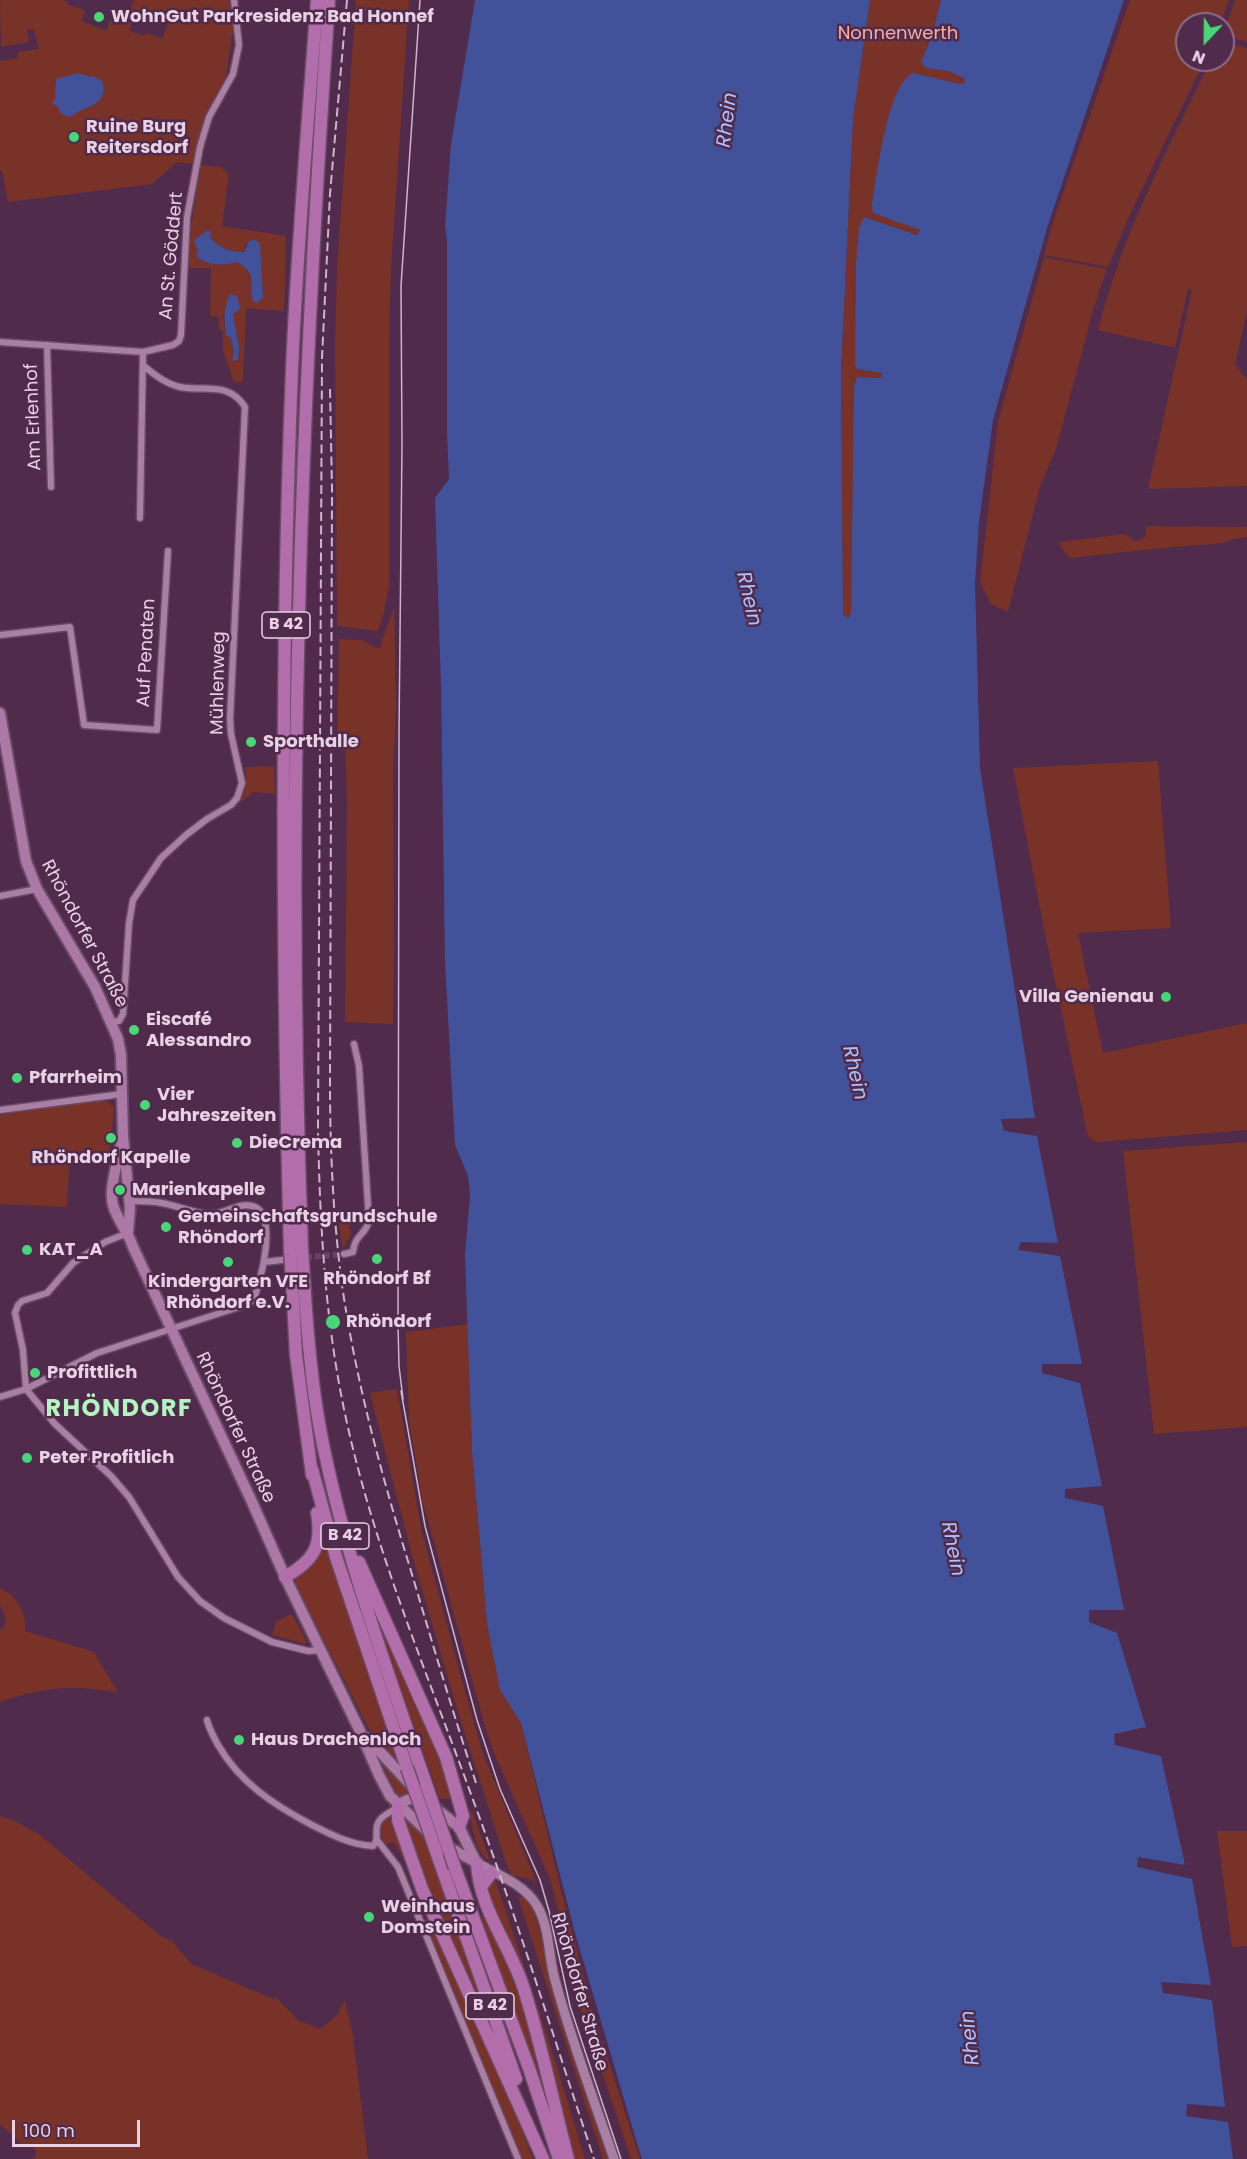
<!DOCTYPE html>
<meta charset="utf-8">
<style>
body{margin:0}
#map{position:relative;width:1247px;height:2159px;overflow:hidden;background:#502b4c;font-family:Poppins,sans-serif}
canvas{display:block}
.north{position:absolute;left:1175px;top:12px;width:60px;height:60px;box-sizing:border-box;background:#502b4c;border:2px solid #8d6d89;border-radius:50%;rotate:202deg;font-size:16px;font-weight:700;line-height:24px;text-align:center;color:#e8d1e4}
.north::after{content:'';display:block;margin:auto;width:21px;height:27px;background:#47d779;clip-path:polygon(50% 0,100% 100%,50% 72%,0 100%)}
.scale{position:absolute;left:12px;top:2120px;width:128px;height:27px;box-sizing:border-box;border:3px solid #e8d1e4;border-top:0;padding-left:8px;font-size:18px;line-height:21px;white-space:nowrap;color:#e8d1e4;-webkit-text-stroke:4px #502b4c;paint-order:stroke}
</style>
<div id="map">
<canvas width="1247" height="2159"></canvas>
<div class="north">N</div>
<div class="scale">100 m</div>
</div>
<script>
const context = document.querySelector('canvas').getContext('2d');
context.lineJoin = 'round';
function fillPath(path, color) { context.fillStyle = color; context.fill(path, 'evenodd'); }
function trace(path, color, width, dash) { context.strokeStyle = color; context.lineWidth = width; context.lineCap = dash ? 'butt' : 'round'; context.setLineDash(dash || []); context.stroke(path); }
function drawText(font, color, halo, rows, align = 'center') {
  context.font = font + ' Poppins,sans-serif'; context.lineWidth = 5; context.setLineDash([]); context.textBaseline = 'middle'; context.strokeStyle = halo; context.fillStyle = color; for (const [text, x, y, turn = 0] of rows) {
    context.save(); context.translate(x, y); context.rotate((+turn || 0) * Math.PI / 180); context.textAlign = isNaN(turn) ? turn : align; if (halo) context.strokeText(text, 0, 0); context.fillText(text, 0, 0); context.restore();
  }
}
fillPath(new Path2D(`
 M0 0H62L68 2V5L85 10 81 21 106 31 110 21H113L118 7 129 12 134 0H229L233 29 225 83 204 118 192 164 177 162 152 184 8 202 2 171 0 170V61L18 58V52L39 49 34 29 27 30 29 42 1 47ZM145 14 168 23 162 39 148 33 143 36 129 30 135 15 143 18Z
 M356 0H409L391 268 389 341V586L383 616 378 631 337 626 335 343 337 267Z
 M870 0H941L932 36 921 62 926 68 948 71 964 78 965 83 960 84 913 73 873 213 920 229 918 235 864 217 858 369 882 372V378L857 377 851 614 848 618 843 615 841 370 853 119Z
 M1130 0H1229L1220 24H1187V60H1205L1130 214 1108 267 1044 255 1053 222Z
 M1235 0H1247V42L1223 35Z
 M1223 42 1247 48V312L1235 364 1247 380V486L1148 489 1192 290 1188 289 1175 348 1098 330C1122 234 1168 148 1211 60H1223Z
 M201 165 221 167 229 175 222 226 286 236 284 311 246 308 243 382H234L223 350V331L219 329V317L210 316 211 268H188L191 227ZM210 237C217 247 232 253 244 252L246 244 259 243 263 298 251 297C254 281 251 270 237 262 224 266 206 266 196 256L198 252 196 246ZM223 314H233L239 348 238 360 234 352 231 338 226 335Z
 M1044 257 1107 269 1094 307 1056 449 1040 486 1008 612 991 604 980 582 998 422Z
 M1146 526 1247 527V537C1235 537 1227 543 1215 544 1167 547 1119 552 1071 558L1064 552 1059 542 1125 534 1135 541 1146 537Z
 M394 607 396 709 393 772 394 952 393 1024 345 1022 347 803 345 739 337 741 339 639 362 640 379 649Z
 M1158 761 1171 928 1078 933 1103 1053 1247 1023V1130L1097 1142 1088 1137 1045 934 1013 768Z
 M274 766 275 794 254 792 238 804C247 791 247 782 245 767Z
 M103 1099 114 1107 109 1166 74 1161 69 1168 67 1207 0 1204V1115Z
 M1247 1142V1427L1154 1434 1123 1151Z
 M354 1210V1214L348 1215 351 1234 343 1249 337 1211Z
 M468 1324 472 1451 487 1624 500 1690 521 1723 559 1882 593 2013 640 2159H631L577 1997 564 1932 550 1879 494 1753 486 1730 422 1499 409 1420 406 1332Z
 M397 1389 421 1528 462 1681 483 1754 536 1881 511 1875 506 1863 458 1712 413 1559 370 1393Z
 M325 1541 396 1759 370 1731 296 1585C294 1571 306 1572 313 1564 319 1558 322 1548 325 1541Z
 M0 1588C15 1593 28 1615 25 1631L94 1652 118 1693C74 1684 42 1687 0 1702V1631C12 1619 3 1615 0 1604 0 1599 0 1593 0 1588Z
 M367 1594 444 1762 455 1799H440Z
 M292 1614 307 1642 305 1644 272 1635 276 1621Z
 M378 1756 406 1789 407 1793 399 1797Z
 M472 1811 490 1861C475 1853 473 1828 469 1812Z
 M0 1816 15 1821 40 1835 162 1937 172 1941 191 1964 273 1999 276 1997 299 2021 321 2029 337 2015 345 2000 353 2036 368 2159H32L35 2157 36 2151 32 2145H23L0 2124Z
 M404 1818 423 1835 500 2050 425 1887 403 1826Z
 M389 1819 392 1821 395 1826 406 1862 393 1842 386 1844C380 1836 375 1823 389 1819Z
 M1217 1831H1247V1946L1232 1947Z
 M490 1880 496 1882 548 2038 585 2159H573L486 1892Z
 M518 1897H523L535 1912 550 1976 609 2159H603Z
 M481 1915C488 1921 492 1929 497 1938 521 1981 529 2028 539 2076L533 2070 483 1928Z
 M429 1919 496 2065 533 2159H521L424 1920Z`), '#783227');
fillPath(new Path2D(`
 M475 0H870L853 119 841 370 843 615 848 618 851 614 854 386 857 377 881 378 882 373 857 369 855 365 856 264 859 228 864 217 917 235 920 230 873 213 872 204C877 176 887 85 913 73L960 84 965 83 964 78 948 71 926 68 921 62 932 36 941 0H1124L1048 225 993 420 979 522 975 583 980 768 1035 1118 1001 1119 1004 1131 1037 1136 1058 1243 1021 1242 1018 1250 1060 1256 1082 1364H1042V1373L1080 1383 1102 1486 1065 1489V1498L1103 1506 1124 1610H1089V1622L1117 1633 1146 1727 1114 1734 1115 1745 1161 1756 1185 1865 1138 1857 1137 1867 1192 1879 1211 1985 1161 1982 1163 1993 1212 2000 1225 2107 1187 2104 1186 2116 1228 2122 1233 2159H642L639 2150 575 1933 521 1723 500 1690 487 1624 472 1451 465 1255 470 1195 468 1176 455 1145 445 962 441 689 435 498 449 479 447 433V239L445 227 451 144Z
 M78 73 90 77 93 76 102 81C110 107 84 105 71 117 62 116 60 113 57 105L52 104 55 98 56 79Z
 M208 230 211 232 210 237C217 247 232 253 244 252L249 241 255 240 260 243 263 298 256 303 253 301C248 283 259 275 237 262 224 266 206 266 196 256L198 252 194 240Z
 M230 294 237 296 240 309 233 314 239 348 238 360 232 361 234 352 231 338 226 335C224 319 223 309 230 294Z`), '#41529a');
trace(new Path2D(`
 M288 1259 344 1254`), '#674463', 6, [6, 3]);
const minor = new Path2D(`
 M0 342 143 352 173 345 179 341 181 335 187 217 200 147 209 117 233 74 239 45 234 0
 M47 345 51 487
 M140 518 143 352
 M0 635 70 627 84 725 157 730 168 551
 M0 896 37 889
 M112 1022 119 1021 123 1014 129 923 133 900 161 858 186 835 207 819 231 805 237 798 242 783 231 734 230 719 245 407C229 381 205 392 180 387 166 384 153 374 143 365
 M0 1110 122 1094
 M128 1233 105 1242 73 1263 47 1293 22 1301 18 1305 15 1313 23 1350 26 1389 55 1424 111 1476 129 1497 178 1577 200 1601 224 1618 272 1642 308 1651 321 1650
 M344 1254 353 1252C355 1234 365 1236 369 1221L359 1066 354 1044
 M264 1262 282 1260
 M0 1397 26 1389 97 1353 248 1304 253 1300C261 1283 279 1212 252 1206 237 1202 223 1216 207 1214 192 1212 177 1206 162 1203 152 1201 140 1201 130 1201
 M207 1720C209 1729 214 1737 218 1745 240 1783 274 1805 312 1825 332 1835 351 1845 373 1846 380 1839 374 1831 378 1823 381 1815 391 1813 397 1807
 M377 1840 398 1867 518 2159`);
const tertiary = new Path2D(`
 M477 1863C498 1875 522 1883 536 1904 550 1926 548 1956 555 1980 571 2040 594 2100 614 2159`);
const secondary = new Path2D(`
 M0 713 26 861 37 889 95 987 118 1039 121 1055 123 1136 130 1208 128 1232
 M123 1136C120 1154 108 1188 113 1205 118 1222 128 1231 133 1247L252 1502 285 1577 359 1729 379 1775 390 1796 432 1836
 M367 1738 424 1799 459 1827 476 1862
 M398 1806C406 1798 414 1798 424 1799
 M445 1845 477 1863`);
const trunk = new Path2D(`
 M302 1249C286 833 300 416 329 0
 M290 1251C282 958 280 664 292 370 297 247 308 123 317 0
 M304 1279C307 1330 311 1380 320 1429 343 1551 386 1667 426 1784
 M292 1282 296 1355 312 1475
 M312 1469 336 1557 407 1768
 M359 1562 446 1757 463 1816 459 1827
 M285 1577C313 1561 323 1547 317 1513
 M398 1806V1820L422 1889 543 2159
 M437 1854 516 2079
 M477 1863C479 1908 509 1944 523 1986 541 2042 553 2102 568 2159
 M455 1868 530 2071 559 2159
 M481 1887 492 1872`);
trace(minor, '#6a4b67', 9);
trace(tertiary, '#6a4b67', 12);
trace(secondary, '#6a4b67', 14);
trace(trunk, '#6a4b67', 15);
trace(minor, '#a97fa3', 6);
trace(tertiary, '#a97fa3', 9);
trace(secondary, '#ac79a6', 10);
trace(trunk, '#b26eaa', 12);
trace(new Path2D(`
 M401 1391 425 1526 477 1720 500 1789 540 1880 549 1911 570 2006 621 2159
 M403 1399 399 1366 398 1326 399 733 402 444 401 286 420 0`), '#cfb5cb', 1.5);
trace(new Path2D(`
 M347 0 330 194 322 358 318 1130C320 1226 325 1320 345 1414 373 1546 426 1670 472 1797 516 1916 554 2038 594 2159
 M330 389 332 490 330 1081C330 1149 333 1217 342 1285 356 1382 382 1477 411 1571 432 1642 453 1713 476 1783`), '#cfb5cb', 2, [9, 4.5]);
const trunkBridge = new Path2D(`
 M302 1249 304 1279
 M290 1251 292 1282
 M407 1768 437 1854
 M426 1784 455 1868`);
trace(trunkBridge, '#6a4b67', 15, []);
trace(trunkBridge, '#b26eaa', 12);
for (const [x, y, r, color] of [
 [99,17,6,"#47d779"],
 [74,137,6,"#47d779"],
 [251,742,6,"#47d779"],
 [1166,997,6,"#47d779"],
 [134,1030,6,"#47d779"],
 [17,1078,6,"#47d779"],
 [145,1105,6,"#47d779"],
 [111,1138,6,"#47d779"],
 [237,1143,6,"#47d779"],
 [120,1190,6,"#47d779"],
 [166,1227,6,"#47d779"],
 [27,1250,6,"#47d779"],
 [377,1259,6,"#47d779"],
 [228,1262,6,"#47d779"],
 [333,1322,8,"#47d779"],
 [35,1373,6,"#47d779"],
 [27,1458,6,"#47d779"],
 [239,1740,6,"#47d779"],
 [369,1917,6,"#47d779"]
]) { const dot = new Path2D(); dot.arc(x, y, r, 0, 2 * Math.PI); context.fillStyle = color; context.fill(dot); trace(dot, '#502b4c', 2); }
for (const [x, y, w] of [
 [286,625,48],
 [345,1536,48],
 [490,2006,48]
]) { const box = new Path2D(); box.roundRect(x - w / 2, y - 13, w, 26, 4.5); context.fillStyle = '#502b4c'; context.fill(box); trace(box, '#e8d1e4', 1.5); }
drawText('bold 16px', '#e8d1e4', null, [
 ["B 42",286,625],
 ["B 42",345,1536],
 ["B 42",490,2006]
]);
drawText('bold 18px', '#e8d1e4', '#502b4c', [
 ["WohnGut Parkresidenz Bad Honnef",111,17],
 ["Ruine Burg",86,127],
 ["Reitersdorf",86,148],
 ["Sporthalle",263,742],
 ["Villa Genienau",1154,997,"right"],
 ["Eiscafé",146,1020],
 ["Alessandro",146,1041],
 ["Pfarrheim",29,1078],
 ["Vier",157,1095],
 ["Jahreszeiten",157,1116],
 ["DieCrema",249,1143],
 ["Rhöndorf Kapelle",111,1158,"center"],
 ["Marienkapelle",132,1190],
 ["Gemeinschaftsgrundschule",178,1217],
 ["Rhöndorf",178,1238],
 ["KAT_A",39,1250],
 ["Rhöndorf Bf",377,1279,"center"],
 ["Kindergarten VFE",228,1282,"center"],
 ["Rhöndorf e.V.",228,1303,"center"],
 ["Rhöndorf",346,1322],
 ["Profittlich",47,1373],
 ["Peter Profitlich",39,1458],
 ["Haus Drachenloch",251,1740],
 ["Weinhaus",381,1907],
 ["Domstein",381,1928]
], 'left');
drawText('18px', '#f7aea0', '#502b4c', [
 ["Nonnenwerth",898,34]
]);
drawText('18px', '#e8d1e4', '#502b4c', [
 ["An St. Göddert",172,256,-85],
 ["Am Erlenhof",34,417,-92],
 ["Auf Penaten",147,653,-87],
 ["Mühlenweg",219,683,-89],
 ["Rhöndorfer Straße",84,934,62],
 ["Rhöndorfer Straße",235,1428,65],
 ["Rhöndorfer Straße",579,1992,74]
]);
drawText('italic 20px', '#aec1fe', '#502b4c', [
 ["Rhein",728,120,-83],
 ["Rhein",748,599,77],
 ["Rhein",854,1073,77],
 ["Rhein",952,1549,79],
 ["Rhein",971,2038,-96]
]);
context.letterSpacing = '1.5px';
drawText('bold 24px', '#b1f6c1', '#502b4c', [
 ["RHÖNDORF",119,1410]
]);
context.letterSpacing = '0px';
</script>
